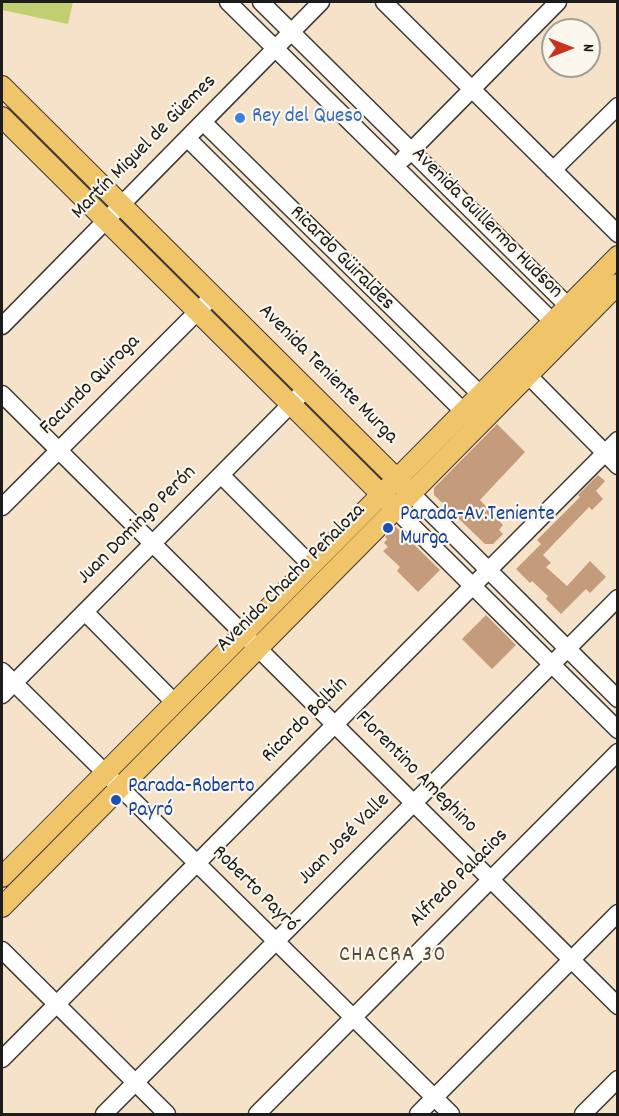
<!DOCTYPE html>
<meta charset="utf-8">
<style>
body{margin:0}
#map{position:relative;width:619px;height:1116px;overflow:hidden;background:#f5e2c8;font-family:Dekko,sans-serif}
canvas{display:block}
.frame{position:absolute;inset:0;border:3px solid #1c1c1c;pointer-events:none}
.north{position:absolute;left:541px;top:18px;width:60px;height:60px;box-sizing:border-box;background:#fbf7ec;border:2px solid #a29f99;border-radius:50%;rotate:90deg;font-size:16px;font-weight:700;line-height:24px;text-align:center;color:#1c1c1c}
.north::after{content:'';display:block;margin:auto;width:21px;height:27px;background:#c8321e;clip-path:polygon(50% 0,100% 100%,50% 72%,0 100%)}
</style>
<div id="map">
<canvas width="619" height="1116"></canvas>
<div class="frame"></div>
<div class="north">N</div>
</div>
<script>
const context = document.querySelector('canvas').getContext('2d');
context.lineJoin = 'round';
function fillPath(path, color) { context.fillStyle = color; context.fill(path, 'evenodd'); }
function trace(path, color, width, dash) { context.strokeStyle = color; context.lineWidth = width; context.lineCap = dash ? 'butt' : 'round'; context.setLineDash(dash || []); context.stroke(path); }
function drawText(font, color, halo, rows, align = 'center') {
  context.font = font + ' Dekko,sans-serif'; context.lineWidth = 4.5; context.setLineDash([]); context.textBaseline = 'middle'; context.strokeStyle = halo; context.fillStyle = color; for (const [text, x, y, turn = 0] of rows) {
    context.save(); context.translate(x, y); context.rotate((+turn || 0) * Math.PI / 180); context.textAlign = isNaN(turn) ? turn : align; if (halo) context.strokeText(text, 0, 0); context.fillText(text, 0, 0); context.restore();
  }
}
fillPath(new Path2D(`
 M2 2H73L68 24 2 10Z`), '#c1cf71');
fillPath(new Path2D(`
 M497 424 525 452 480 500 503 525 499 530 503 534 493 544H485L434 495V488Z
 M598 475 605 481 596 491 603 499 592 510 589 507 543 555 551 563 546 567 567 586 590 561 606 577 590 593 586 589 561 614 546 599 548 596 532 581 530 583 516 569 541 544 537 540 580 497 578 495Z
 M395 526 440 570 418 592 397 571 400 567 383 551 388 547 384 543 387 539 385 537Z
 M486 615 516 645 492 669 462 639Z`), '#c59c7b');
const minor = new Path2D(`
 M228 2 553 322 565 325
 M261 2 568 306 572 318
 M384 2 618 234
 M203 122 480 394
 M187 138 463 411
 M403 159 558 2
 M553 170 618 106
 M2 326 321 2
 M519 366 618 466
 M2 394 618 1006
 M221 475 311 565
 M411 493 618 699
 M2 507 213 296
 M395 509 618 730
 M85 612 175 703
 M2 671 451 1114
 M2 695 306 389
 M2 950 167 1114
 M2 1059 618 440
 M104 1114 618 598
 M257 1114 618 752
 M418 1114 618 913
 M583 1114 618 1079`);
const major = new Path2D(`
 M2 86 405 487
 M2 117 389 502
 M2 877 618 256
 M2 907 618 284`);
trace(minor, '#3d3a36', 19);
trace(major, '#3d3a36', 22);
trace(minor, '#fff', 16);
trace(major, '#f0c469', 20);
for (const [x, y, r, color] of [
 [240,118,6,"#3f7fe0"],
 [388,528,6,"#1a4fb4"],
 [116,800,6,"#1a4fb4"]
]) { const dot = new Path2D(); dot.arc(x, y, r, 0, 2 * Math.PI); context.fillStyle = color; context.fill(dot); trace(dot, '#fbf7ec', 2); }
drawText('21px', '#366cbe', '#fbf7ec', [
 ["Rey del Queso",252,118]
], 'left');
drawText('21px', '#1c1c1c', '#fbf7ec', [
 ["Martín Miguel de Güemes",145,148,-45],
 ["Avenida Guillermo Hudson",486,224,45],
 ["Ricardo Güiraldes",341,259,45],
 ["Avenida Teniente Murga",327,375,45],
 ["Facundo Quiroga",91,386,-45],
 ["Juan Domingo Perón",138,526,-45],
 ["Avenida Chacho Peñaloza",292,579,-45],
 ["Ricardo Balbín",306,721,-45],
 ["Florentino Ameghino",415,773,45],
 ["Juan José Valle",345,840,-45],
 ["Alfredo Palacios",460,879,-45],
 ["Roberto Payró",254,890,45]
]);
drawText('21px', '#164399', '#fbf7ec', [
 ["Parada-Av.Teniente",400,516],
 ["Murga",400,540],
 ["Parada-Roberto",128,788],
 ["Payró",128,812]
], 'left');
context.letterSpacing = '1.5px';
drawText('22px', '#57493d', '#fbf7ec', [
 ["CHACRA 30",393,957]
]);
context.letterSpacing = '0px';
</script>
